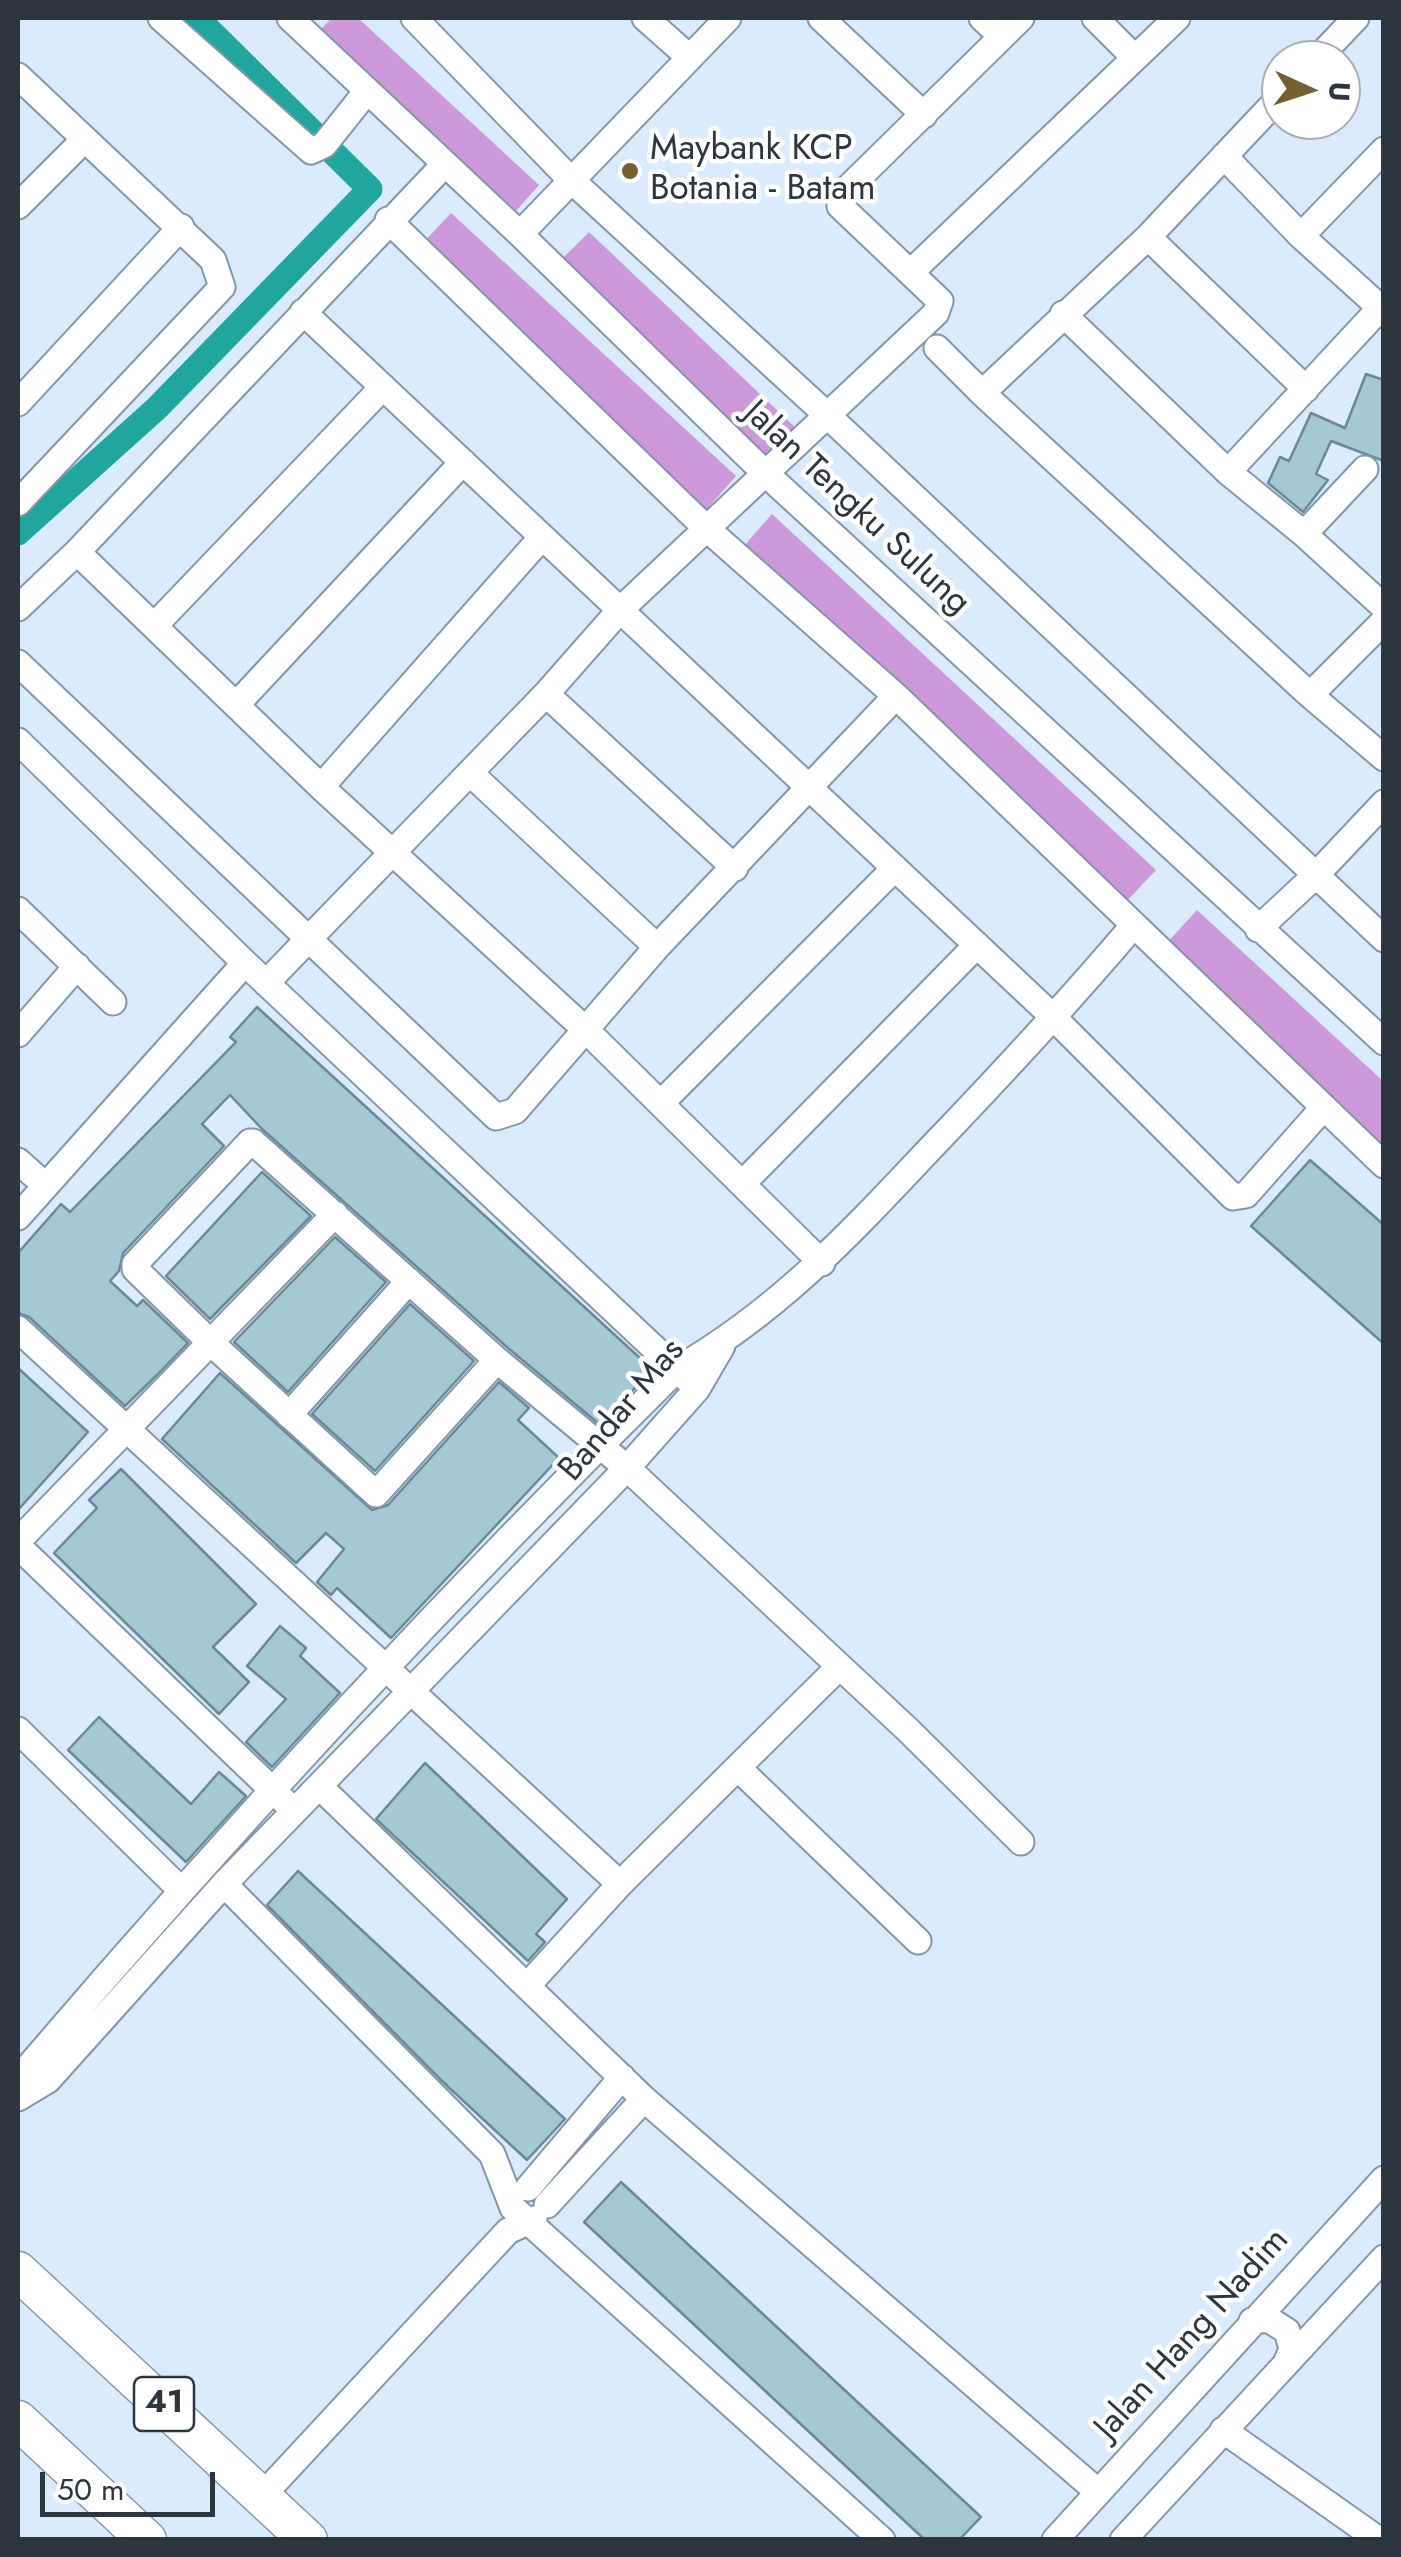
<!DOCTYPE html>
<style>
body{margin:0}
#map{position:relative;width:1401px;height:2557px;overflow:hidden;background:#daebfe;font-family:Jost,sans-serif}
canvas{display:block}
.frame{position:absolute;inset:0;border:20px solid #2d353e;pointer-events:none}
.north{position:absolute;left:1261px;top:40px;width:100px;height:100px;box-sizing:border-box;background:#fff;border:2px solid #abaeb2;border-radius:50%;rotate:93deg;font-size:28px;font-weight:700;line-height:40px;text-align:center;color:#2d353e}
.north::after{content:'';display:block;margin:auto;width:35px;height:45px;background:#74612f;clip-path:polygon(50% 0,100% 100%,50% 72%,0 100%)}
.scale{position:absolute;left:40px;top:2472px;width:175px;height:45px;box-sizing:border-box;border:5px solid #2d353e;border-top:0;padding-left:12px;font-size:30px;line-height:35px;white-space:nowrap;color:#2d353e;-webkit-text-stroke:8px #fff;paint-order:stroke}
</style>
<div id="map">
<canvas width="1401" height="2557"></canvas>
<div class="frame"></div>
<div class="north">U</div>
<div class="scale">50 m</div>
</div>
<script>
const context = document.querySelector('canvas').getContext('2d');
context.lineJoin = 'round';
function fillPath(path, color) { context.fillStyle = color; context.fill(path, 'evenodd'); }
function trace(path, color, width, dash) { context.strokeStyle = color; context.lineWidth = width; context.lineCap = dash ? 'butt' : 'round'; context.setLineDash(dash || []); context.stroke(path); }
function drawText(font, color, halo, rows, align = 'center') {
  context.font = font + ' Jost,sans-serif'; context.lineWidth = 9; context.setLineDash([]); context.textBaseline = 'middle'; context.strokeStyle = halo; context.fillStyle = color; for (const [text, x, y, turn = 0] of rows) {
    context.save(); context.translate(x, y); context.rotate((+turn || 0) * Math.PI / 180); context.textAlign = isNaN(turn) ? turn : align; if (halo) context.strokeText(text, 0, 0); context.fillText(text, 0, 0); context.restore();
  }
}
fillPath(new Path2D(`
 M332 18H358L539 185 516 211 320 30Z
 M451 213 736 476 705 511 419 247Z
 M589 232 799 431 773 462 557 264Z
 M772 514 1156 870 1126 902 743 547Z
 M1197 910 1383 1081V1147L1164 946Z`), '#cd99db');
trace(new Path2D(`
 M18 533 157 408 370 189 197 18`), '#20a69d', 25);
const building = new Path2D(`
 M1366 374 1384 380V461L1331 441 1316 474 1328 480 1303 512 1268 483 1280 457 1289 461 1311 413 1345 428Z
 M257 1007 653 1370 599 1424 508 1348 262 1129 230 1095 202 1124 224 1146 123 1253 119 1271 110 1281 137 1306 143 1300 188 1343 157 1375 125 1406 29 1317 18 1313V1253L61 1204 70 1212 236 1042 230 1037Z
 M1310 1160 1384 1225V1344L1251 1226Z
 M262 1172 311 1216 210 1319 166 1276Z
 M335 1237 386 1282 288 1392 234 1342Z
 M410 1304 474 1361 375 1471 312 1414Z
 M18 1368 88 1432 18 1510Z
 M220 1373 372 1510 388 1505 499 1382 529 1408 518 1420 559 1458 391 1638 337 1588 331 1595 317 1582 344 1549 326 1533 296 1563 162 1439Z
 M121 1469 256 1604 213 1647 249 1682 219 1714 54 1553 97 1508 89 1500Z
 M280 1626 306 1648 300 1656 340 1693 272 1767 246 1742 286 1699 247 1666Z
 M99 1717 191 1804 219 1772 246 1796 186 1862 68 1750Z
 M425 1763 567 1899 536 1934 545 1942 528 1961 376 1819Z
 M298 1871 565 2119 527 2160 443 2082 267 1905Z
 M621 2182 981 2517 959 2540H925L584 2222Z`);
fillPath(building, '#a6c8d4');
trace(building, '#698a94', 2.5);
const minor = new Path2D(`
 M161 18 311 151 324 145 367 91
 M290 18 520 234 764 472 1384 1042
 M414 18 570 179 827 415 1384 939
 M645 18 689 57
 M821 18 924 115
 M982 18 1001 36
 M1095 18 1134 57
 M1316 60 1356 18
 M18 76 213 260 222 287 18 503
 M1224 156 1301 236 1384 311
 M18 206 83 141
 M388 220 706 528 896 696 1384 1165
 M520 234 728 18
 M1301 236 1384 150
 M1148 237 1306 389
 M911 272 1177 18
 M303 312 1048 1012 1233 1197 1246 1195 1324 1107
 M1063 314 1228 472 1304 534 1384 607
 M937 348 982 393 1310 695 1384 758
 M982 393 1148 237 1281 96
 M18 403 181 227
 M1228 472 1384 304
 M1304 534 1365 469
 M77 552 321 787 587 1031 822 1263
 M18 608 77 552 444 165
 M154 626 383 387
 M18 663 496 1117 515 1111 657 947 896 696
 M546 694 735 868
 M1310 695 1384 621
 M237 704 463 462
 M18 741 245 963 687 1379
 M470 773 657 947
 M321 787 542 537
 M18 910 113 1002
 M1258 929 1316 875 1384 803
 M266 983 546 694 620 610 936 313 940 301 840 206 841 195 1021 18
 M18 1034 77 966
 M662 1102 895 868
 M18 1161 45 1185
 M743 1183 977 945
 M18 1217 245 963
 M18 1329 620 1884
 M497 1360 376 1494 210 1342 135 1269V1264L250 1142H253L497 1360 627 1468 908 1730 1021 1842
 M289 1415 409 1281
 M18 1541 335 1214
 M18 1546 285 1802
 M18 1730 180 1889
 M739 1769 918 1941
 M320 1787 644 2099 1097 2491
 M224 1884 492 2154 513 2208 882 2540
 M527 1986 620 1884 839 1667
 M18 2089 30 2065C236 1824 451 1592 676 1370 778 1311 848 1236 928 1151 998 1078 1067 1004 1133 926
 M18 2098 48 2080 224 1884 627 1468 697 1389 722 1346
 M528 2188 622 2077
 M547 2205 644 2099
 M1252 2321 1268 2319 1287 2331 1292 2349 1287 2361
 M1223 2430 1379 2540
 M262 2496 508 2231 534 2219
 M1055 2540 1384 2179
 M1123 2540 1384 2258`);
const highway = new Path2D(`
 M18 2271 308 2540
 M18 2420 147 2540`);
trace(minor, '#8295ac', 29);
trace(highway, '#8295ac', 41);
trace(minor, '#fff', 25);
trace(highway, '#fff', 38);
for (const [x, y, r, color] of [
 [630,171,10,"#74612f"]
]) { const dot = new Path2D(); dot.arc(x, y, r, 0, 2 * Math.PI); context.fillStyle = color; context.fill(dot); trace(dot, '#fff', 4); }
for (const [x, y, w] of [
 [164,2404,60]
]) { const box = new Path2D(); box.roundRect(x - w / 2, y - 27, w, 54, 8); context.fillStyle = '#fff'; context.fill(box); trace(box, '#2d353e', 2.5); }
drawText('bold 32px', '#2d353e', null, [
 ["41",164,2404]
]);
drawText('35px', '#2d353e', '#fff', [
 ["Maybank KCP",650,151],
 ["Botania - Batam",650,191]
], 'left');
drawText('35px', '#2d353e', '#fff', [
 ["Jalan Tengku Sulung",856,509,43],
 ["Bandar Mas",623,1411,-50],
 ["Jalan Hang Nadim",1193,2335,-48]
]);
</script>
